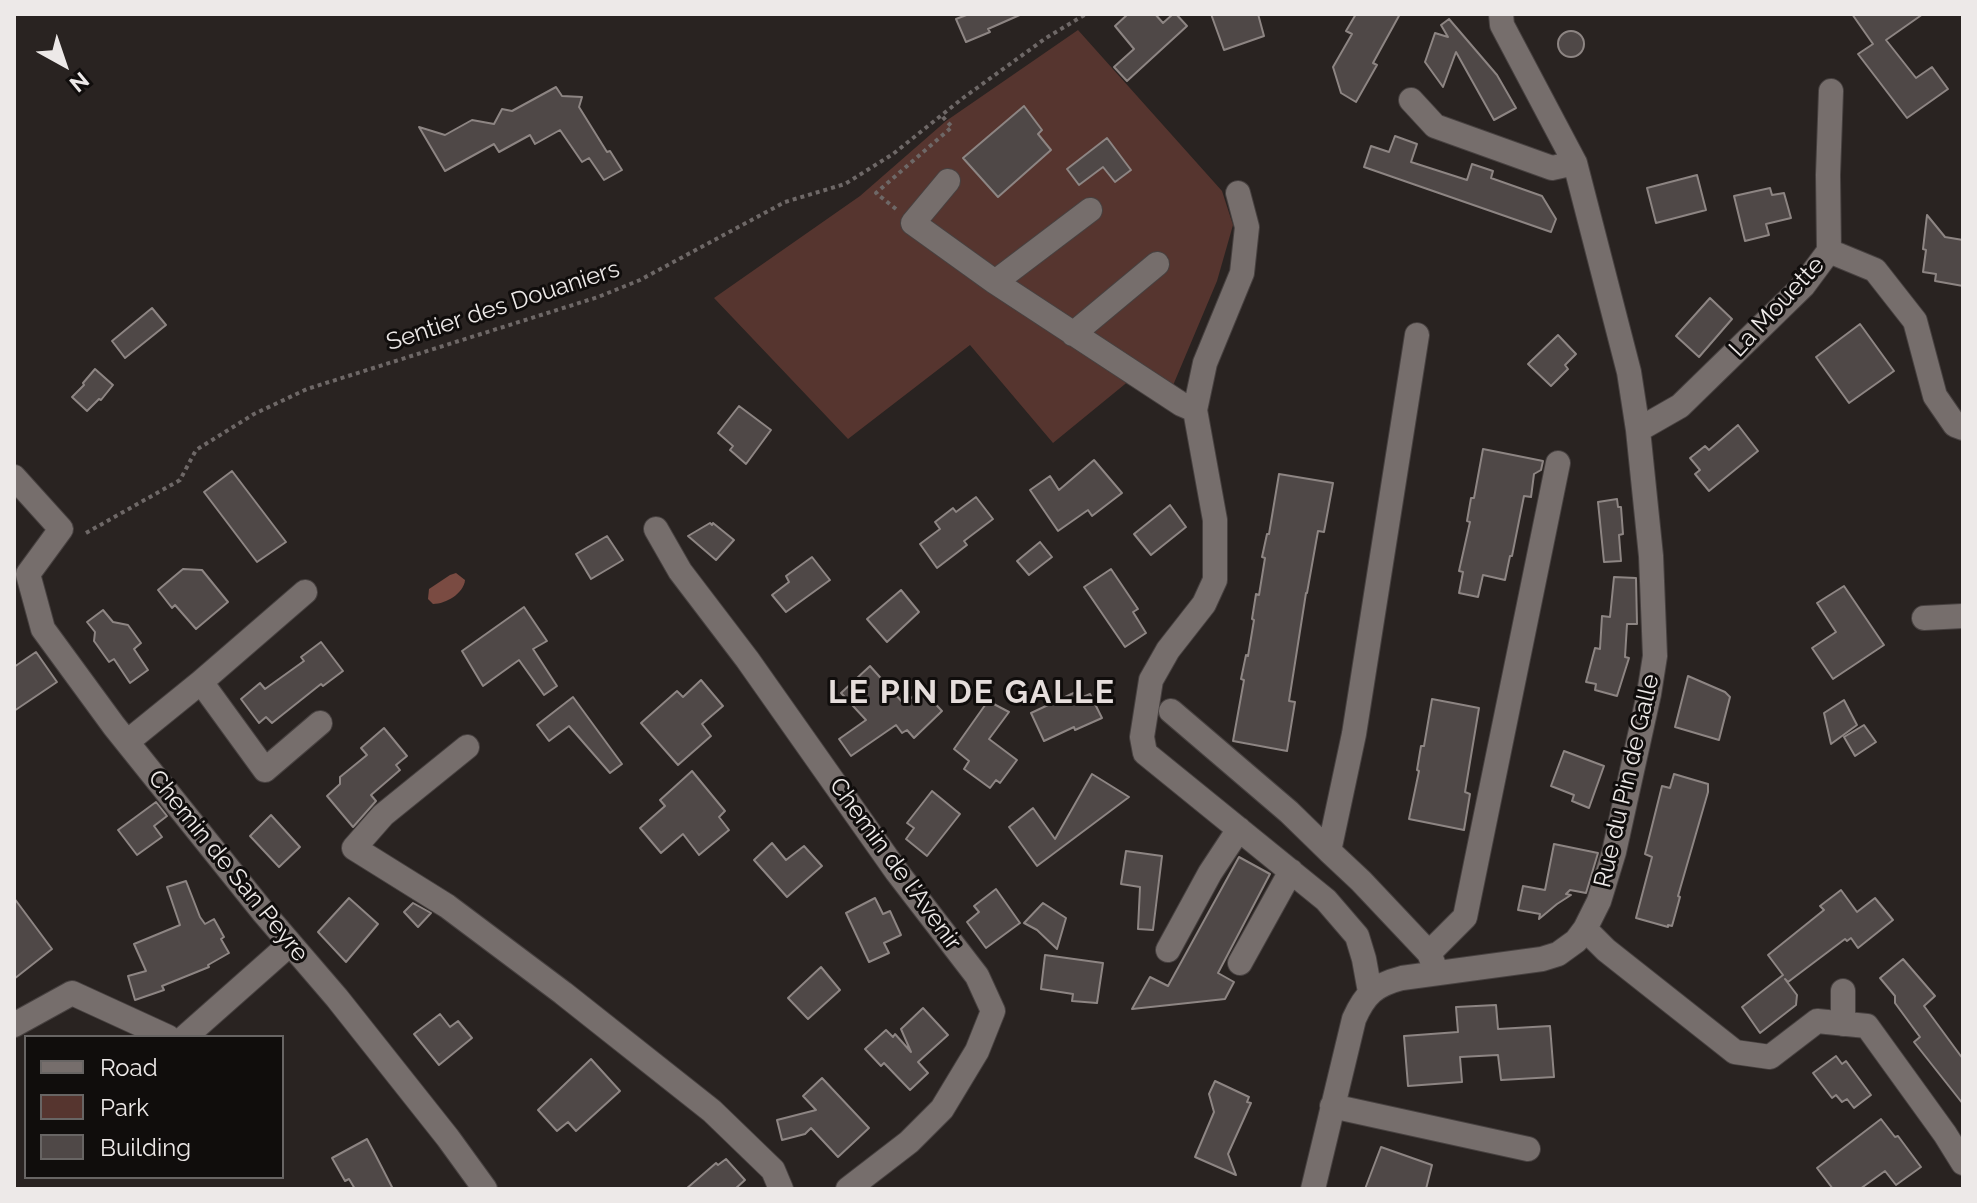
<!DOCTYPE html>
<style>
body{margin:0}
#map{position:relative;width:1977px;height:1203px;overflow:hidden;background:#292321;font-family:Raleway,sans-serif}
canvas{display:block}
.frame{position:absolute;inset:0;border:16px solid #ede9e8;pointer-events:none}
.legend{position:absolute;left:24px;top:1035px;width:260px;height:144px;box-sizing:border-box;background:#100d0c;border:2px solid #686564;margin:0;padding:10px 14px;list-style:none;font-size:24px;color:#ede9e8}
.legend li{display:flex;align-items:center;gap:16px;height:40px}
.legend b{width:40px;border:2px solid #686564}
.north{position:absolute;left:24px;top:24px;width:80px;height:80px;-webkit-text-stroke:6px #100d0c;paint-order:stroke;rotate:140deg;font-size:22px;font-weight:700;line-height:32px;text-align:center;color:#ede9e8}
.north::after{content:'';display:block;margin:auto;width:28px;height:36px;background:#ede9e8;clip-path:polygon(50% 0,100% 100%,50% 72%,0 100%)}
</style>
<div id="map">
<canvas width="1977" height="1203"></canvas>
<div class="frame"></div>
<ul class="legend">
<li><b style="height:10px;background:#766e6c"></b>Road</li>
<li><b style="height:22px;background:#56352f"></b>Park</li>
<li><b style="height:22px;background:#4f4847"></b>Building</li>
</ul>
<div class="north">N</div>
</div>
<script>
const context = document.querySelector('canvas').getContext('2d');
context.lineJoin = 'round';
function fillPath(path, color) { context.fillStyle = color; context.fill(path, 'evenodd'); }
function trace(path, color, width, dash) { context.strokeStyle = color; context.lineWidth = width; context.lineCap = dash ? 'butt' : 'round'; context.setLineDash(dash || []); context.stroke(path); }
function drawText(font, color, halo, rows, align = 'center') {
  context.font = font + ' Raleway,sans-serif'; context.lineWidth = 6; context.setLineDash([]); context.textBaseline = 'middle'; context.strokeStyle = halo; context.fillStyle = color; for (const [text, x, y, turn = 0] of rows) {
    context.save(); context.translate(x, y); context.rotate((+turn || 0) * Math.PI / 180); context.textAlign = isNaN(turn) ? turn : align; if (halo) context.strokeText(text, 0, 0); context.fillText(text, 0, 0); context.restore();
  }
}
fillPath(new Path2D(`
 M1078 30 1222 191 1233 225 1217 281 1166 402 1130 380 1053 443 970 345 848 439 714 298 860 196 946 121Z`), '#56352f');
fillPath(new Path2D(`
 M456 573 465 580C464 593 446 604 433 604L428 599 429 589 450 575Z`), '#7a4b42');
const building = new Path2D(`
 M969 14H1022L988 29 990 32 966 42 956 19Z
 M1128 14H1155L1163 23 1173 14H1176L1187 26 1127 81 1114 67 1134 49 1115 26Z
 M1211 14H1258L1264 36 1224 50Z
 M1356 14H1400L1373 63 1377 65 1356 102 1341 93 1333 67 1352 34 1346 31Z
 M1852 14H1923L1886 40 1916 78 1932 67 1948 89 1907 118 1858 54 1873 44Z
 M1449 19 1497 75 1516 108 1494 120 1456 52 1443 87 1425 62 1435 33 1448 37 1441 25Z
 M1558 44a13 13 0 1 1 26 0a13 13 0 1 1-26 0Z
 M556 87 562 96 582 97 579 107 607 152 610 151 622 170 604 180 589 158 582 162 560 130 535 144 530 135 499 152 494 144 445 171 419 127 445 135 472 120 494 124 502 109 512 111Z
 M1024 106 1042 130 1038 134 1051 150 998 197 963 158Z
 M1395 136 1417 144 1411 162 1467 180 1472 164 1493 171 1491 178 1542 196 1556 219 1551 232 1364 167 1371 146 1389 152Z
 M1107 138 1131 170 1115 182 1103 167 1079 185 1067 169Z
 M1697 175 1706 210 1656 223 1647 188Z
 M1770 188 1772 195 1784 193 1791 218 1766 224 1769 235 1745 241 1734 196Z
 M1927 215 1945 237 1963 240V286L1935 281 1936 274 1923 272 1926 250 1923 249Z
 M1710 298 1732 319 1699 357 1676 336Z
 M152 308 166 325 125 358 112 341Z
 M1860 324 1894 371 1849 403 1816 357Z
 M1558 335 1576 354 1565 365 1568 369 1551 386 1528 364Z
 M95 369 113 385 101 400 99 399 87 411 72 397 84 385 83 383Z
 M739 406 771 430 746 464 730 450 733 446 718 433Z
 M1738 425 1758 451 1709 491 1695 474 1700 470 1690 458 1705 446 1709 450Z
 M1483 449 1543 461 1541 470 1534 474 1531 497 1524 496 1512 556H1510L1505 580 1483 575 1478 597 1459 593 1463 572 1459 571 1470 522 1467 521 1471 498H1474Z
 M1094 460 1122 493 1092 516 1088 510 1058 531 1030 490 1050 476 1059 490Z
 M232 471 286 542 257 562 204 492Z
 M1279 474 1333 483 1324 532 1318 531 1307 593H1306L1289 701 1295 702 1287 751 1233 741 1244 680 1241 679 1246 655 1248 656 1254 620 1252 619 1256 594 1259 595 1265 558 1262 557 1267 534H1269Z
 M976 497 993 519 964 541 967 545 937 568 920 544 940 529 935 522 953 508 956 512Z
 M1617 499 1618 507H1621L1623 534 1619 535 1621 561 1604 562 1598 502Z
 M1170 505 1186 527 1151 555 1134 534Z
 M710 523 712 525 713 523 734 540 716 560 688 536Z
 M607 536 623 560 591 579 576 554Z
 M1040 542 1052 557 1029 575 1017 561Z
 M812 557 830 580 786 612 772 595 789 582 786 576Z
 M183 569 202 570 228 602 196 629 175 605 172 608 158 590Z
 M1111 569 1138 609 1133 612 1146 633 1125 647 1084 587Z
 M1614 577 1636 578 1637 624H1627L1625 657 1629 658 1617 696 1595 690 1596 684 1586 682 1595 648 1600 649 1602 616 1610 617Z
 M1844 586 1884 645 1833 679 1812 648 1836 632 1817 603Z
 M901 590 919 612 887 642 867 619Z
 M524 607 547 641 533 649 557 686 544 695 519 660 483 686 462 651Z
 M103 610 113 622 128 625 141 643 134 649 148 670 130 683 114 659 109 662 94 641 95 632 87 622Z
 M321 642 343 671 323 686 321 684 272 723 266 717 259 723 241 699 260 683 265 689 304 661 301 657Z
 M36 652 57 682 14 711V667Z
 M870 666 904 704 917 693 919 696 924 692 942 711 914 738 907 730 902 733 896 725 851 756 839 739 866 720 841 693Z
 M1688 676 1725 692 1730 697 1719 740 1675 727Z
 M701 680 723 706 702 724 711 736 678 765 641 723 677 691 683 697Z
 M1080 690 1083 697 1090 694 1102 718 1075 730 1074 727 1044 741 1031 713Z
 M573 697 622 764 610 773 569 726 549 741 537 725Z
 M1432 699 1479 708 1465 792 1470 794 1464 830 1409 819 1419 771 1417 770 1421 746H1424Z
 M1844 700 1857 725 1831 744 1824 713Z
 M988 701 1009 712 989 739 1017 760 1000 783 996 780 990 788 964 769 969 761 954 749Z
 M1864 725 1876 742 1855 756 1844 737Z
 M384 728 407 756 396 765 400 770 371 795 376 801 353 827 327 796 340 784V777L367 755 361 748Z
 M1564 751 1604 766 1589 808 1572 801 1574 795 1551 786Z
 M692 771 725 811 719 817 729 830 699 855 683 834 661 853 640 828 665 806 660 800Z
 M1092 774 1129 797 1037 866 1009 827 1033 808 1055 839Z
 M1674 774 1708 784V792L1678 896 1680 897 1672 926 1668 925V927L1636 918 1652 857 1645 854 1662 786 1670 788Z
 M932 791 960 814 927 856 906 839 914 828 907 823Z
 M156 802 167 816 154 826 162 837 137 855 118 830Z
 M271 815 300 847 279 867 250 836Z
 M772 843 786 860 804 846 822 866 787 897 754 860Z
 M1554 844 1598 853 1586 893 1570 890 1566 894 1571 895 1557 904 1539 919 1540 914 1518 910 1523 886 1545 890Z
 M1126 851 1162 856 1153 930 1138 929 1140 887 1121 884Z
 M1239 857 1270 874 1218 973 1234 982 1225 999 1132 1009 1150 977 1168 986Z
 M186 881 200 917 205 924 214 919 224 937 221 939 229 953 208 965 209 967 162 986 164 990 135 1000 128 976 146 971 134 944 180 925 167 887Z
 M996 889 1020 923 986 948 967 922 979 912 974 906Z
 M1841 890 1857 912 1875 898 1893 920 1858 948 1851 938 1847 941 1845 939 1788 982 1785 979 1797 995 1796 1005 1760 1033 1742 1007 1783 975 1768 955 1824 910 1820 906Z
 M14 898 52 949 14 979Z
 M349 898 378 924 346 962 318 932Z
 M875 898 883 914 890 911 901 935 884 943 889 953 869 962 846 913Z
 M413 903 431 913 418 927 404 912Z
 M1043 903 1066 918 1057 949 1037 930 1024 923Z
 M1045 955 1103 963 1097 1003 1072 1001 1073 994 1041 989Z
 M1903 959 1935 996 1924 1006 1963 1059V1104L1914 1042 1920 1037 1895 1003V996L1880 978Z
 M821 967 840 990 808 1019 788 998Z
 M1496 1005 1498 1029 1550 1026 1554 1077 1501 1080 1498 1055 1460 1057 1462 1082 1408 1086 1404 1036 1458 1032 1456 1007Z
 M923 1008 948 1035 918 1062 928 1073 910 1090 884 1063 881 1066 865 1049 886 1030 893 1037 895 1034 911 1052 901 1029Z
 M440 1014 450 1027 458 1021 472 1038 439 1065 414 1034Z
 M1836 1056 1842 1064 1846 1061 1871 1095 1854 1108 1847 1099 1842 1102 1836 1095 1832 1098 1813 1073Z
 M591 1059 620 1091 576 1131 568 1122 557 1131 538 1110Z
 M822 1078 869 1128 838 1157 811 1128 805 1134 782 1140 777 1120 816 1110 803 1096Z
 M1215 1081 1249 1097 1247 1102 1251 1103 1228 1154 1236 1175 1195 1157 1214 1112 1209 1094Z
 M1881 1119 1895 1137 1898 1136 1921 1167 1896 1185 1885 1171 1860 1189H1833L1817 1168Z
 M367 1139 375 1154 393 1189H355L349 1179 345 1181 332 1158Z
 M1381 1147 1432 1165 1426 1189H1365Z
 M726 1159 745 1180 735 1189H686L716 1163 718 1165Z`);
fillPath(building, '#4f4847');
trace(building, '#8d8583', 2);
const minor = new Path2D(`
 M1411 100 1435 126 1552 168 1575 163
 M948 181 913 223 995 282
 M1238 193 1247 227 1242 273 1205 363 1195 410 1215 520V580L1204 604 1168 650 1151 680 1142 737 1145 753 1326 900 1357 936 1364 959 1370 992
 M1090 210 995 282 1181 404 1195 410
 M1829 251 1875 270 1915 321 1935 396 1955 425 1963 428
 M1073 334 1157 264
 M1417 335 1354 734 1329 851 1361 881 1429 953 1437 973
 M1638 430 1680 406 1803 286 1829 251 1828 175 1831 91
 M14 477 61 529 28 574 43 629 114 726 264 913 337 998 448 1138 485 1189
 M656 529 680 571 747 659 897 872 977 976 993 1011 977 1051 942 1109 909 1142 848 1189
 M1924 618 1963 616
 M201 682 305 592
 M1171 711 1289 812 1329 851
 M127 742 201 682 265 770 320 723
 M467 747 383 815 354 848 447 906 563 993 712 1111 773 1170 781 1189
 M1585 929 1606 950 1735 1052 1770 1057 1817 1021 1867 1026 1945 1134 1963 1163
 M1168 950 1210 873 1239 829
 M1429 953 1465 917 1558 463
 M1240 963 1291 871
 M1843 1024V991
 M14 1025 72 993 168 1037
 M185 1037 290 944
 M1332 1106 1528 1149
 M1313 1189 1354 1019C1365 994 1375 985 1402 978L1542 959 1558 954 1576 941 1585 929 1599 901 1614 852 1649 694 1655 656 1651 556 1638 430 1629 372 1575 163 1502 25 1501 14`);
trace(minor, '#474140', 26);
trace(new Path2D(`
 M896 209 876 193 952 127 941 115
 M86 533 180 480 196 450 254 414 307 389 598 297 640 280 785 202 845 184 893 154 963 98 1046 38 1086 14`), '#6e6867', 4, [4, 4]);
trace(minor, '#766e6c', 24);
drawText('24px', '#ede9e8', '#100d0c', [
 ["Sentier des Douaniers",503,306,-18],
 ["La Mouette",1777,307,-47],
 ["Rue du Pin de Galle",1627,781,-77],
 ["Chemin de l'Avenir",895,864,54],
 ["Chemin de San Peyre",228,866,51]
]);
context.letterSpacing = '2px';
drawText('bold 32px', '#e5dddb', '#100d0c', [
 ["LE PIN DE GALLE",972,693]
]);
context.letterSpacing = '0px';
</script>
